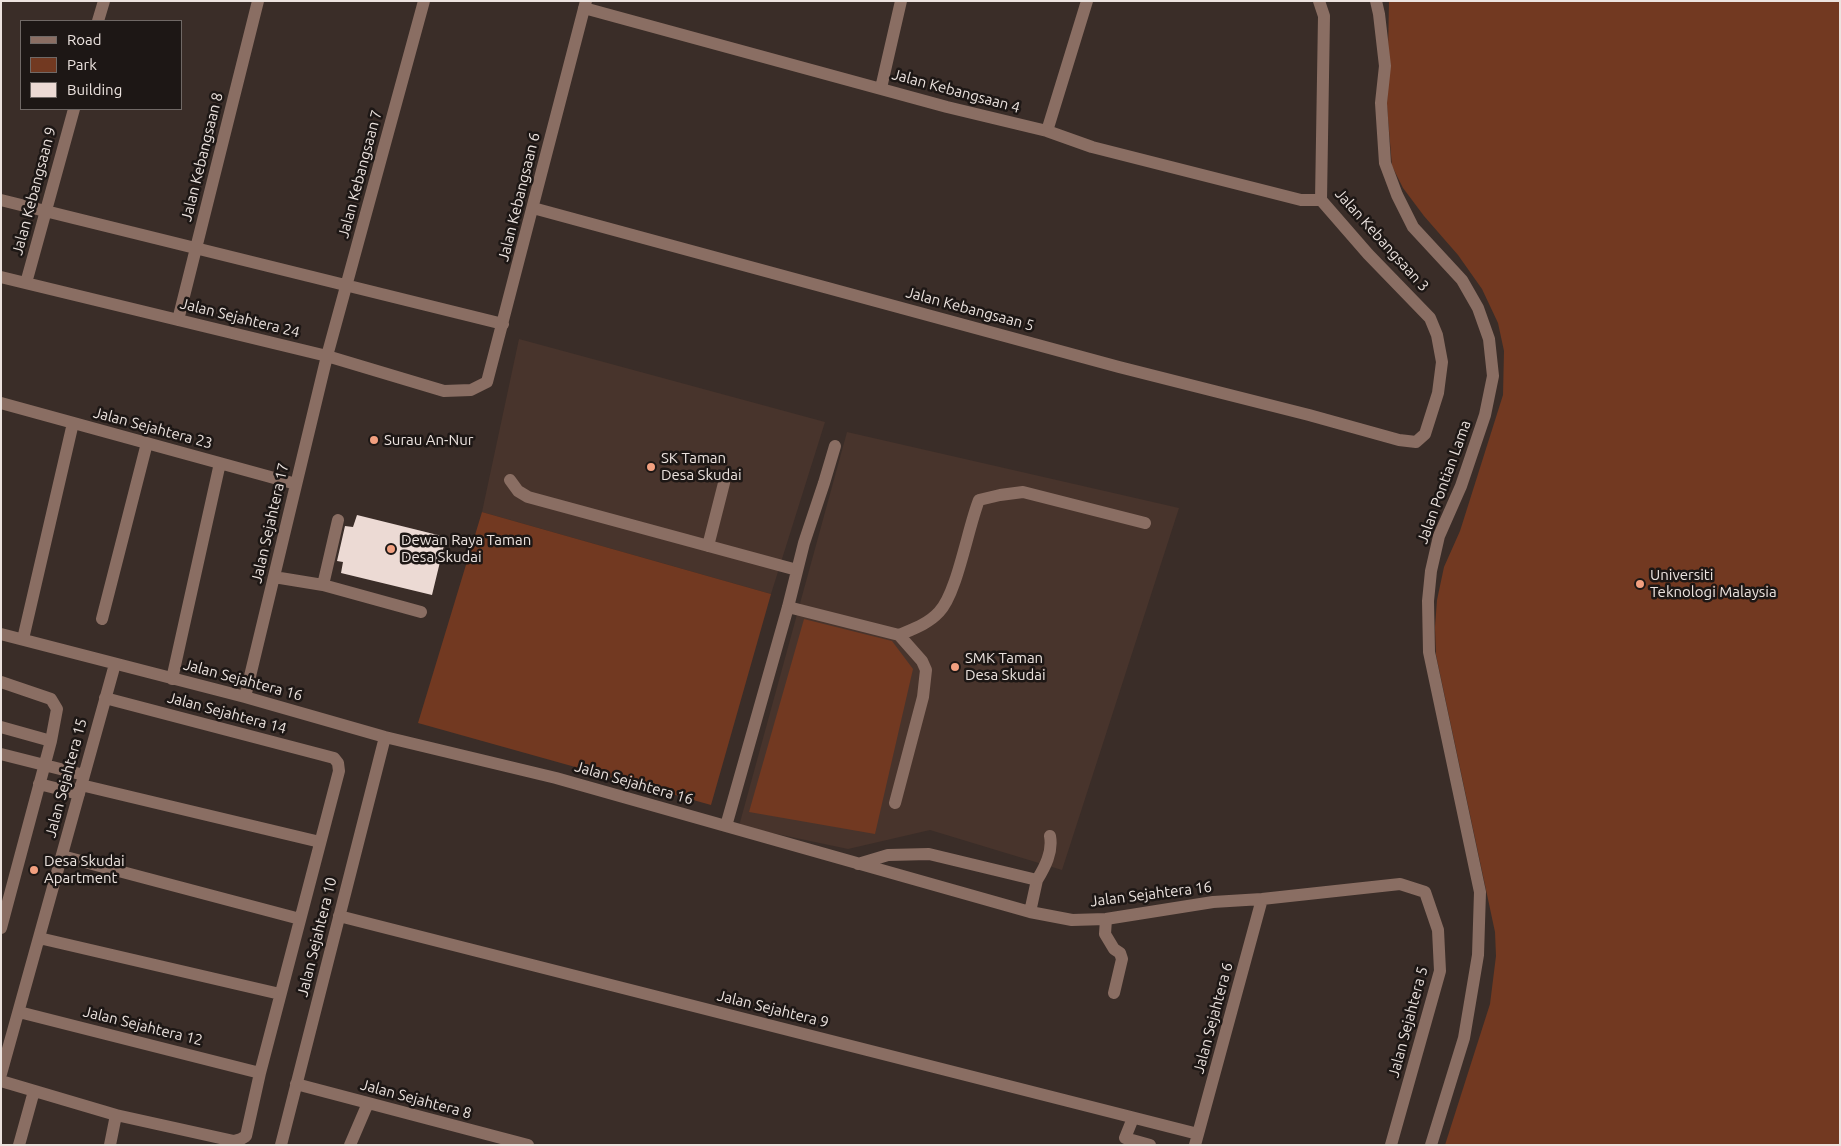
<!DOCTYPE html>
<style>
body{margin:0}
#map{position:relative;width:1841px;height:1146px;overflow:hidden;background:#3a2d28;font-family:Ubuntu,sans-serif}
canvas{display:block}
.frame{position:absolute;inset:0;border:2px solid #ece3df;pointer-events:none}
.legend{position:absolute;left:20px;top:20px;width:162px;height:90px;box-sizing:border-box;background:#1d1715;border:1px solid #706966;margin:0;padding:6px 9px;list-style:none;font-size:15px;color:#ece3df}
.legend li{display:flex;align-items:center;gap:10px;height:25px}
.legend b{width:25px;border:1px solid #706966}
</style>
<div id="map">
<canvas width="1841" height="1146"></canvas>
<div class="frame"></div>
<ul class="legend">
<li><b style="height:6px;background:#8a6e63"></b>Road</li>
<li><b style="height:14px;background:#723921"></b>Park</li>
<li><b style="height:14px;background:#ecdad4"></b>Building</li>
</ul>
</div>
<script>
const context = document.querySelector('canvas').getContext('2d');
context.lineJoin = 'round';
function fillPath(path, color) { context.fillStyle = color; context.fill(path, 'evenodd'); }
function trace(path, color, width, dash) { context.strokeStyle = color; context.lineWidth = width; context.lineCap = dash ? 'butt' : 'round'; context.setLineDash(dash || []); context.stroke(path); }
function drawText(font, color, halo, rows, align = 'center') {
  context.font = font + ' Ubuntu,sans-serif'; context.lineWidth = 5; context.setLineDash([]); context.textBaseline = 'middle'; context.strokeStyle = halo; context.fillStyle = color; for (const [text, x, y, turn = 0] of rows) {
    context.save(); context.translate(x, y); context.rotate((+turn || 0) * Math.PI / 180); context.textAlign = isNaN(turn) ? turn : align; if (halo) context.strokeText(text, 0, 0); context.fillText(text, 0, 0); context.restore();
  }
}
fillPath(new Path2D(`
 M519 339 825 422 771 594 482 512Z
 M847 432 1179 508 1062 870 930 830 848 849 739 826Z`), '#48342c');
fillPath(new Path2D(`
 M1389 1H1840V1145H1445L1490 1004 1496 956 1495 932 1436 655 1435 627 1437 600 1444 567 1460 531 1503 395 1504 351 1498 323 1482 289 1458 255 1424 216 1403 188 1392 166 1387 106Z
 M482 512 771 594 711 805 418 723Z
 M804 619 892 641 913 669 875 834 749 812Z`), '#723921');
fillPath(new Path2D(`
 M357 515 446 537 432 595 341 573 343 562 337 561 345 526 353 527Z`), '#ecdad4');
trace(new Path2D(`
 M1376 1 1379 14 1385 66 1381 103 1385 163 1397 195 1413 227 1462 280 1478 308 1489 339 1493 376 1485 415 1461 486 1439 536 1431 571 1428 601 1429 652 1480 892 1478 955 1464 1038 1431 1145
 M584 8 947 107 1047 131 1092 147 1301 200H1321
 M98 21 104 1
 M881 88 901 1
 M1047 131 1087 1
 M1 200 503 324
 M533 208 1119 367 1309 415 1399 440 1416 442 1425 434 1438 393 1442 362 1437 335 1430 318 1368 254 1321 200 1324 16 1319 1
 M1 277 327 356 444 391 471 390 487 382 586 1
 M26 283 74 109
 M178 320 258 1
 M1 403 296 484
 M510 480 518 491 528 497 797 570
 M708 546 724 483
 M274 577 323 585 338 520
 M323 585 421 612
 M788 607 899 635 922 661 926 670 923 697 895 803
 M102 619 147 443
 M1 634 245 697 385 737 556 778 1030 912 1072 920 1106 919 1213 902 1262 899 1400 884 1425 892 1438 930 1440 971 1391 1145
 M899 635C913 629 928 624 939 612 957 594 968 527 979 500L1000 495 1023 492 1145 523
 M23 639 73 423
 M172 679 220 463
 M1 682 51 699 57 709 51 741 1 928
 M245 697 327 356 424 1
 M105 698 334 758 338 763 339 771 260 1073 246 1136 241 1139 234 1141 116 1115 110 1145
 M1 727 51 741
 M1 754 84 775
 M39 784 79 794
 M81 785 320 842
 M726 826 788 607 804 543 824 483 835 446
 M62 856 300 919
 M858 864 888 855 929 854 1037 880C1045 867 1053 852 1050 836
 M1030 912 1037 880
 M339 916 1198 1134
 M1106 919 1105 934 1114 949 1120 953 1122 959 1114 993
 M39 938 280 994
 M19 1012 260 1073
 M1 1074 115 664
 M1 1081 116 1115
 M296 1084 528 1145
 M1133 1118 1125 1138 1150 1145
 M19 1145 34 1091
 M281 1145 385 737
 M350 1145 368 1103
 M1195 1145 1262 899`), '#8a6e63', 12);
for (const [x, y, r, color] of [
 [374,440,5,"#f2a080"],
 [651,467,5,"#f2a080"],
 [391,549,5,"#f2a080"],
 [1640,584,5,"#f2a080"],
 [955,667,5,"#f2a080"],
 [34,870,5,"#f2a080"]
]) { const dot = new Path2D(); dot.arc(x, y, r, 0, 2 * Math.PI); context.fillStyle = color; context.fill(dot); trace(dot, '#1d1715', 2); }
drawText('15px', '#ece3df', '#1d1715', [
 ["Jalan Kebangsaan 4",956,91,15],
 ["Jalan Kebangsaan 8",202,157,-76],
 ["Jalan Kebangsaan 7",360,174,-75],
 ["Jalan Kebangsaan 9",34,191,-75],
 ["Jalan Kebangsaan 6",519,197,-76],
 ["Jalan Kebangsaan 3",1382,240,48],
 ["Jalan Kebangsaan 5",970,309,15],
 ["Jalan Sejahtera 24",240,318,14],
 ["Jalan Sejahtera 23",153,428,15],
 ["Jalan Pontian Lama",1444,482,-70],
 ["Jalan Sejahtera 17",270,523,-77],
 ["Jalan Sejahtera 16",243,680,15],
 ["Jalan Sejahtera 14",227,713,15],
 ["Jalan Sejahtera 15",66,778,-75],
 ["Jalan Sejahtera 16",634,783,16],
 ["Jalan Sejahtera 16",1151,894,-7],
 ["Jalan Sejahtera 10",317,937,-76],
 ["Jalan Sejahtera 9",773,1009,14],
 ["Jalan Sejahtera 6",1213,1018,-75],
 ["Jalan Sejahtera 5",1408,1022,-75],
 ["Jalan Sejahtera 12",143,1026,14],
 ["Jalan Sejahtera 8",416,1099,15]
]);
drawText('15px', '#ece3df', '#1d1715', [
 ["Surau An-Nur",384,440],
 ["SK Taman",661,458],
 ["Desa Skudai",661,475],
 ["Dewan Raya Taman",401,540],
 ["Desa Skudai",401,557],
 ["Universiti",1650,575],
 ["Teknologi Malaysia",1650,592],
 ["SMK Taman",965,658],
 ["Desa Skudai",965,675],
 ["Desa Skudai",44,861],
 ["Apartment",44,878]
], 'left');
</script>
